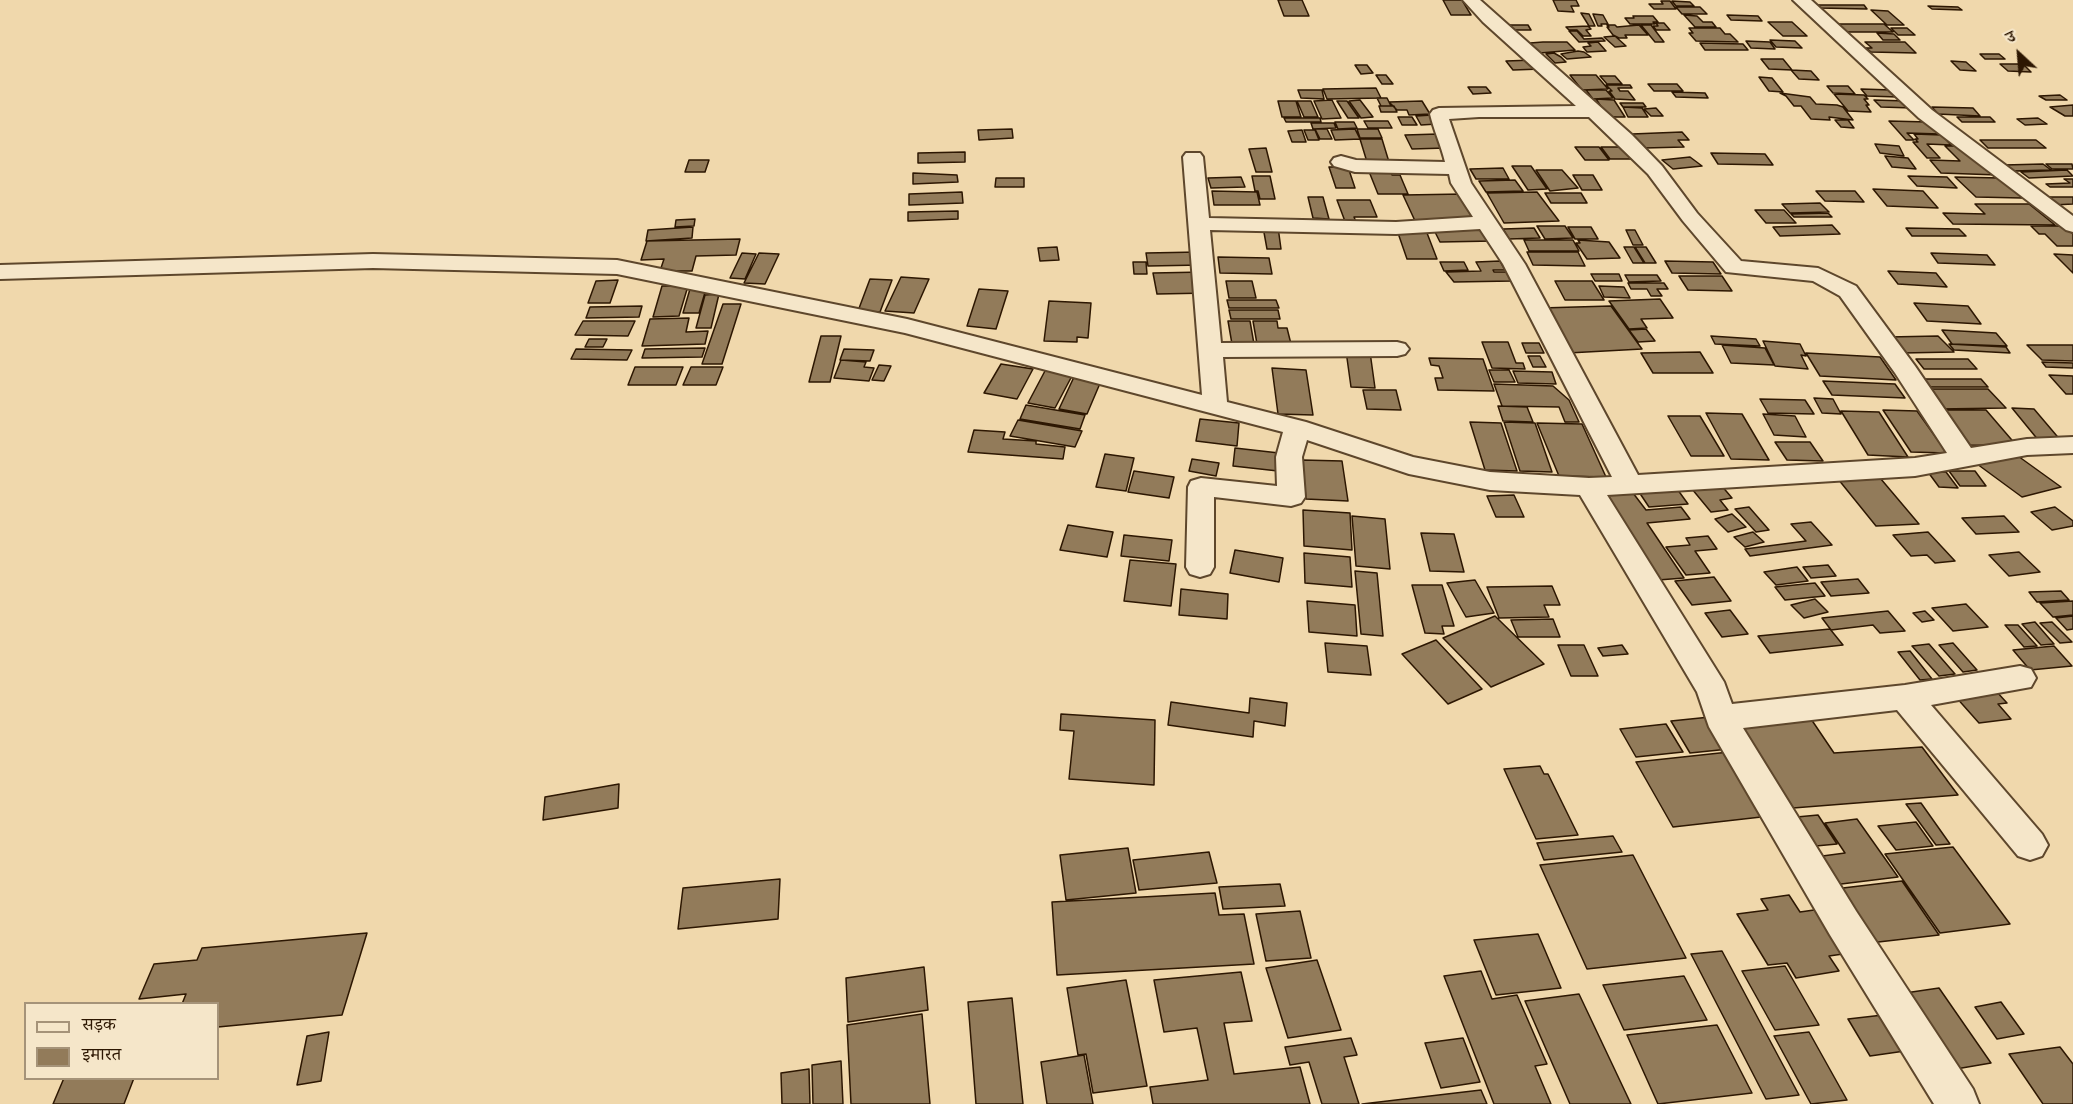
<!DOCTYPE html>
<meta charset="utf-8">
<style>
body{margin:0}
#map{position:relative;width:2073px;height:1104px;overflow:hidden;background:#f0d8ac;font-family:"Old Standard TT","Noto Serif Devanagari",serif}
canvas{display:block}
.legend{position:absolute;left:24px;top:1002px;width:195px;height:78px;box-sizing:border-box;background:#f5e6c9;border:2px solid #a59379;margin:0;padding:8px 10px;list-style:none;font-size:18px;color:#2d1702}
.legend li{display:flex;align-items:center;gap:12px;height:30px}
.legend b{width:30px;border:2px solid #a59379}
.north{position:absolute;left:1989px;top:24px;width:60px;height:60px;-webkit-text-stroke:4px #f5e6c9;paint-order:stroke;rotate:334deg;font-size:16px;font-weight:700;line-height:24px;text-align:center;color:#2d1702}
.north::after{content:'';display:block;margin:auto;width:21px;height:27px;background:#2d1702;clip-path:polygon(50% 0,100% 100%,50% 72%,0 100%)}
</style>
<div id="map">
<canvas width="2073" height="1104"></canvas>
<ul class="legend">
<li><b style="height:8px;background:#f5e6c9"></b>सड़क</li>
<li><b style="height:16px;background:#927b5a"></b>इमारत</li>
</ul>
<div class="north">उ</div>
</div>
<script>
const context = document.querySelector('canvas').getContext('2d');
context.lineJoin = 'round';
function fillPath(path, color) { context.fillStyle = color; context.fill(path, 'evenodd'); }
function trace(path, color, width, dash) { context.strokeStyle = color; context.lineWidth = width; context.lineCap = dash ? 'butt' : 'round'; context.setLineDash(dash || []); context.stroke(path); }
const building = new Path2D(`
 M1278 0H1302L1309 16H1284Z
 M1443 0H1462L1471 15H1451Z
 M1553 0H1576L1579 6H1571L1574 12 1558 11Z
 M1661 1H1670L1676 9H1654L1649 4H1663Z
 M1672 1 1690 2 1694 6H1676Z
 M1815 5H1864L1867 9 1819 8Z
 M1928 6 1958 7 1962 10 1932 9Z
 M1676 7H1700L1707 14H1682Z
 M1871 10 1888 11 1904 25H1887Z
 M1581 13 1589 14 1595 26H1589Z
 M1593 14 1603 15 1608 24H1601L1602 26H1598Z
 M1684 15 1697 16 1703 22H1712L1716 27H1695Z
 M1727 15 1758 16 1762 21 1731 20Z
 M1633 16H1653L1658 22H1653L1655 24H1630L1625 18H1634Z
 M1768 22H1792L1807 36H1783Z
 M1656 23H1664L1670 30H1656L1653 26H1658Z
 M1836 24H1884L1893 32H1845Z
 M1508 25H1528L1531 30H1512Z
 M1607 25H1615L1617 27 1639 25 1648 35H1625L1627 38H1619L1613 35 1607 27H1609Z
 M1641 25H1651L1664 42H1655Z
 M1588 26 1591 29 1586 30 1591 36H1583L1577 30H1569L1566 27Z
 M1689 28H1720L1725 34H1730L1738 42 1696 41 1689 33H1693Z
 M1891 28H1907L1915 35H1898Z
 M1569 31H1577L1584 39 1602 38 1605 41 1579 42Z
 M1877 33 1894 34 1900 40H1883Z
 M1615 36 1626 46 1615 47 1604 37Z
 M1770 40 1795 41 1802 48 1776 47Z
 M1746 41 1770 42 1775 49 1751 48Z
 M1543 42H1567L1575 50 1540 53 1530 43Z
 M1598 42 1606 51 1587 52 1583 47 1591 46 1588 43Z
 M1865 42H1905L1916 53 1871 52 1866 48H1872Z
 M1700 43 1743 44 1748 50H1705Z
 M1578 51 1584 52 1591 57 1567 59 1561 54Z
 M1554 53 1561 57 1566 62 1555 63 1546 54Z
 M1980 54H1999L2005 59H1985Z
 M1761 59H1783L1792 70 1769 69Z
 M1534 60 1541 69 1513 70 1506 61Z
 M1951 61 1966 62 1976 71 1960 70Z
 M2000 64H2023L2031 72 2008 71Z
 M1355 65H1367L1373 73 1361 74Z
 M1791 70 1811 71 1819 80 1799 79Z
 M1376 75H1386L1393 84H1382Z
 M1570 75H1596L1608 89 1582 90Z
 M1600 76H1615L1622 84H1607Z
 M1759 77 1772 78 1783 92 1769 91Z
 M1648 84H1677L1683 91H1654Z
 M1606 85H1630L1632 88H1618L1620 91H1628L1635 100 1615 99 1609 91H1612Z
 M1827 86H1848L1855 94 1833 93Z
 M1468 87H1486L1491 93 1473 94Z
 M1376 88 1381 98 1327 99 1323 89Z
 M1861 89 1892 90 1898 97 1867 96Z
 M1298 90H1322L1324 99 1301 98Z
 M1586 90H1606L1613 98 1593 99Z
 M1672 92 1705 93 1708 98 1676 97Z
 M1780 93 1810 97 1816 104 1837 105 1843 107 1853 120 1829 117 1830 120 1811 119 1801 106H1794L1786 96Z
 M1834 94 1864 95 1868 99H1864L1869 105H1866L1871 112 1848 111Z
 M2060 95 2067 100H2046L2039 96Z
 M1377 98H1387L1391 106H1381Z
 M1596 99 1614 100 1625 117H1604L1598 108H1602Z
 M1332 100 1341 118 1322 119 1314 101Z
 M1360 100 1373 117 1361 118 1349 101Z
 M1874 100 1907 101 1913 108 1881 107Z
 M1278 101H1296L1301 117H1282Z
 M1297 101H1311L1318 117H1304Z
 M1337 101H1347L1359 118H1348Z
 M1422 101 1430 114 1409 115 1407 110H1397L1389 102Z
 M1620 103H1643L1646 107H1623Z
 M2073 105V116H2065L2050 107Z
 M1379 106H1394L1397 112H1381Z
 M1623 107 1642 108 1648 117H1628Z
 M1932 107 1973 108 1980 116 1938 114Z
 M1656 108 1663 116H1651L1644 109Z
 M1432 115 1437 124 1421 125 1416 116Z
 M1398 117H1412L1417 125H1402Z
 M1957 117H1990L1995 122H1962Z
 M1284 118H1320L1321 122H1286Z
 M2038 118 2047 124 2025 125 2017 119Z
 M1835 120H1848L1854 128 1841 127Z
 M1364 121H1388L1392 128H1368Z
 M1889 121 1928 122 1940 134 1907 133 1914 140H1906Z
 M1335 122H1354L1357 128 1338 129Z
 M1311 123H1334L1336 128 1313 129Z
 M1012 129 1013 138 979 140 978 130Z
 M1315 129H1327L1332 139H1320Z
 M1355 129 1360 139 1335 140 1331 130Z
 M1357 129H1378L1382 138H1360Z
 M1302 130 1306 142H1292L1288 131Z
 M1304 130H1315L1319 140H1308Z
 M1682 132 1689 140H1678L1684 147 1644 148 1632 134Z
 M1438 134 1446 148 1412 149 1405 135Z
 M1914 134 1942 135 1951 145 1927 144 1940 158H1927L1913 142H1918L1915 139H1918Z
 M1360 139H1382L1389 162H1367Z
 M1980 140H2036L2046 148H1988Z
 M1875 144 1899 146 1904 156 1880 153Z
 M1945 146H1963L1998 175 1941 173 1930 160 1960 161Z
 M1575 147H1599L1609 160H1585Z
 M1601 147H1624L1633 159H1610Z
 M1266 148 1272 172H1256L1249 149Z
 M965 152V162L918 163V153Z
 M1711 153 1765 154 1773 165 1718 164Z
 M1885 156 1908 158 1916 169 1892 167Z
 M1690 157 1702 166 1673 169 1662 160Z
 M689 160H709L705 172H685Z
 M2043 164 2051 170 2012 171 2004 165Z
 M2046 164H2072L2073 169H2052Z
 M1512 166H1531L1547 189 1528 190Z
 M1329 167H1348L1355 188H1336Z
 M1503 168 1509 179H1476L1470 169Z
 M1368 169H1389L1392 175H1400L1408 194H1378Z
 M1536 170H1562L1578 188 1550 191Z
 M2067 170 2073 176 2029 178 2021 172Z
 M913 173 957 175 958 182 913 184Z
 M1573 175H1593L1602 190H1582Z
 M1252 176H1270L1275 199H1260L1258 191H1255Z
 M1908 176 1947 177 1957 188 1917 186Z
 M1241 177 1245 187 1211 188 1208 178Z
 M1955 177 2000 178 2022 198 1976 197Z
 M996 178H1024V187H995Z
 M2064 179H2073V187H2050L2046 184 2070 183Z
 M1515 180 1523 191 1486 192 1479 181Z
 M1873 189 1923 191 1938 208 1887 206Z
 M1212 191 1257 192 1260 205H1214Z
 M1816 191H1855L1864 202 1825 201Z
 M962 192 963 203 909 205V194Z
 M1537 192 1559 221 1504 223 1487 193Z
 M1545 193H1581L1587 203H1551Z
 M1464 194 1479 222 1416 223 1403 195Z
 M1308 197H1323L1329 219 1313 218Z
 M2044 197H2073V204L2053 205Z
 M1337 200H1370L1377 217H1354L1357 224H1346Z
 M1820 203 1829 212 1790 213 1782 204Z
 M1975 204H2029L2055 225 1953 224 1943 213 1985 214Z
 M1755 210H1784L1796 223H1766Z
 M958 211V219L908 221V212Z
 M1828 213 1832 217H1794L1791 214Z
 M695 219 694 226 675 227 676 220Z
 M1832 225 1840 234 1780 236 1773 227Z
 M1537 226H1565L1573 238 1545 239Z
 M2031 226H2065L2073 234V246H2057L2045 234H2039Z
 M693 227 692 238 646 241 648 230Z
 M1263 227H1278L1281 249H1267Z
 M1568 227H1591L1598 239H1575Z
 M1534 228 1540 238 1509 239 1503 229Z
 M1906 228 1959 229 1966 236H1912Z
 M1488 229 1494 241 1440 242 1434 230Z
 M1626 230H1635L1643 245H1633Z
 M1398 233H1427L1437 259H1407Z
 M740 239 736 255 696 256 692 271H660L664 259 641 260 647 241Z
 M1524 240H1573L1579 251H1529Z
 M1578 240 1609 242 1620 258 1587 259 1576 243H1580Z
 M1057 247 1059 260 1040 261 1038 248Z
 M1624 247H1634L1644 263H1633Z
 M1635 247H1646L1656 263H1645Z
 M1199 252 1202 265 1148 266 1146 253Z
 M1527 252H1578L1585 266 1533 265Z
 M742 253 756 254 745 279 730 278Z
 M759 253 779 254 765 284 744 283Z
 M1931 253 1987 255 1995 265 1938 263Z
 M2054 254 2073 255V273Z
 M1218 257 1269 258 1272 274 1220 273Z
 M1500 261 1505 270H1493L1494 272H1507L1512 281 1454 282 1446 272 1481 271 1476 262Z
 M1665 261 1713 262 1721 274 1672 273Z
 M1133 262H1146L1147 274H1134Z
 M1440 262H1464L1468 270 1444 271Z
 M1888 271 1936 273 1947 287 1898 284Z
 M1204 272 1209 293 1157 294 1153 273Z
 M1591 274H1619L1622 281H1595Z
 M1625 275H1657L1661 281 1629 282Z
 M1679 276H1722L1732 291 1688 290Z
 M901 277 929 279 914 313 885 311Z
 M870 279 892 280 880 312 858 311Z
 M618 280 610 303H588L596 281Z
 M1226 281H1252L1256 298H1229Z
 M1555 281H1592L1604 300H1565Z
 M1628 283H1664L1668 289H1657L1662 296H1651L1647 289H1631Z
 M662 286H688L679 316 653 317Z
 M1599 286 1624 287 1630 298 1604 297Z
 M690 289H706L699 313H683Z
 M979 289 1008 291 996 329 967 326Z
 M719 294 711 328H696L705 295Z
 M1660 299 1673 318 1641 319 1647 328 1629 329 1609 301Z
 M1227 300H1276L1279 308H1229Z
 M1049 301 1091 303 1088 338 1077 337V342L1044 341Z
 M1914 303 1968 306 1981 324 1927 321Z
 M723 304H741L722 364H702Z
 M642 306 639 317 586 318 590 307Z
 M1611 306 1642 349 1568 353 1541 308Z
 M1229 310H1278L1280 319H1231Z
 M689 318 686 332 708 331 705 344 642 346 650 319Z
 M583 321H635L628 336 575 335Z
 M1228 321H1250L1254 344H1232Z
 M1253 321H1277L1278 328H1287L1291 344H1257Z
 M1646 329 1655 341 1638 342 1629 330Z
 M1942 330 1996 333 2007 346 1952 344Z
 M821 336H841L830 382H809Z
 M1711 336 1756 339 1760 346 1715 344Z
 M1938 336 1954 352 1902 353 1888 337Z
 M589 339H607L603 347H585Z
 M1763 341 1800 344 1806 356 1801 355 1808 369 1775 366Z
 M1482 342H1508L1516 363H1523L1525 369 1492 368Z
 M1522 343H1539L1544 353H1526Z
 M1949 344 2006 347 2010 353 1954 350Z
 M1722 345 1765 348 1774 365 1731 363Z
 M2027 345H2073V361L2042 360Z
 M705 348 702 357 642 358 645 349Z
 M576 349 632 350 627 360 571 359Z
 M844 349 874 350 870 361 840 360Z
 M1346 351 1370 352 1375 388 1351 387Z
 M1700 352 1713 373H1653L1641 353Z
 M1806 353 1880 357 1896 380 1820 376Z
 M1528 356H1540L1546 367H1533Z
 M1429 358 1483 359 1494 391 1438 390 1435 378H1443L1439 366 1431 365Z
 M1916 359H1968L1977 369H1924Z
 M841 360 866 362 864 367 874 368 869 381 834 378Z
 M2042 362 2073 363V368L2046 367Z
 M1001 364 1033 369 1017 399 984 393Z
 M879 365 891 366 884 381 872 380Z
 M635 367H683L676 385H628Z
 M691 367H723L716 385H683Z
 M1272 368 1306 370 1313 415 1278 414Z
 M1046 369 1073 374 1055 408 1028 403Z
 M1489 370H1509L1515 382H1494Z
 M1513 371 1552 372 1556 384 1518 383Z
 M2049 375 2073 376V394H2066Z
 M1074 377 1101 381 1087 414 1059 409Z
 M1914 379H1981L1988 387H1921Z
 M1823 381 1895 384 1905 398 1832 395Z
 M1494 384 1553 386 1569 400 1579 422H1565L1559 407 1502 406Z
 M1922 389H1988L2006 408 1938 409Z
 M1363 390H1396L1401 410 1367 409Z
 M1814 398 1833 399 1841 414 1822 413Z
 M1760 399 1805 400 1814 414 1768 413Z
 M1026 405 1085 415 1080 429 1020 419Z
 M1498 406 1527 407 1533 422 1503 421Z
 M2012 408 2034 409 2062 442 2039 441Z
 M1883 410 1917 411 1947 453 1911 452Z
 M1941 410H1986L2017 446 1970 445Z
 M1841 411 1879 412 1908 457 1868 455Z
 M1706 413 1742 414 1769 460 1731 459Z
 M1763 414 1795 416 1806 437 1774 435Z
 M1668 416H1700L1724 456H1691Z
 M1200 419 1239 423 1237 446 1196 441Z
 M1018 420 1082 431 1075 447 1010 436Z
 M1470 422 1501 423 1517 471 1485 470Z
 M1504 422 1535 423 1552 472 1520 471Z
 M1537 423 1582 424 1606 477 1559 476Z
 M974 430 1005 432 1003 439 1036 441V444L1065 447 1063 459 968 452Z
 M1775 442H1810L1823 461 1787 460Z
 M1235 448 1279 453 1278 471 1233 466Z
 M2011 451 2061 487 2022 497 1973 461Z
 M1105 454 1134 458 1126 491 1096 487Z
 M1192 459 1219 463 1216 476 1189 471Z
 M1302 460 1342 461 1348 501 1306 499Z
 M1134 471 1174 477 1169 498 1128 492Z
 M1949 471H1975L1986 486H1960Z
 M1875 472 1919 524 1876 526 1834 474Z
 M1928 472H1946L1958 488 1939 487Z
 M1721 485 1732 498 1720 500 1728 510 1711 512 1692 489Z
 M1675 486 1688 504 1649 507 1637 489Z
 M1633 493 1646 510 1681 507 1690 519 1647 523 1684 578 1658 580 1601 496Z
 M1514 495 1524 517H1496L1487 496Z
 M1749 507 1769 530 1756 532 1735 509Z
 M2055 507 2073 521V526L2052 530 2031 512Z
 M1303 510 1350 513 1352 550 1304 546Z
 M1732 514 1746 527 1728 532 1715 519Z
 M1352 516 1385 519 1390 569 1356 566Z
 M2004 516 2019 532 1976 534 1962 518Z
 M1811 522 1832 545 1750 556 1745 549 1806 541 1791 524Z
 M1068 525 1113 532 1107 557 1060 550Z
 M1753 532 1764 542 1745 547 1734 537Z
 M1928 532 1955 561 1935 563 1927 555 1911 556 1893 535Z
 M1421 533 1454 534 1464 572 1430 571Z
 M1124 535 1172 540 1169 561 1121 556Z
 M1708 536 1717 549 1695 551 1710 573 1686 575 1666 547 1690 545 1686 538Z
 M1235 550 1283 558 1279 582 1230 573Z
 M2019 552 2040 572 2009 576 1989 555Z
 M1304 553 1350 557 1352 587 1305 583Z
 M1130 560 1176 564 1171 606 1124 601Z
 M1828 565 1836 576 1811 578 1803 567Z
 M1797 567 1808 581 1776 585 1764 572Z
 M1355 571 1377 573 1383 636 1361 634Z
 M1714 577 1731 601 1692 605 1675 581Z
 M1858 579 1869 593 1831 596 1821 582Z
 M1475 580 1494 613 1466 617 1447 583Z
 M1815 583 1825 596 1785 600 1775 587Z
 M1412 585H1442L1454 626H1442L1444 634 1425 633Z
 M1552 586 1560 605H1544L1549 617 1499 618 1487 587Z
 M1181 589 1228 594 1227 619 1179 615Z
 M2061 591 2069 600 2037 602 2029 592Z
 M1815 599 1828 612 1804 618 1791 605Z
 M1307 601 1355 605 1357 636 1309 632Z
 M2073 601V615L2053 617 2040 603Z
 M1966 604 1988 627 1953 631 1932 608Z
 M1730 610 1748 634 1722 637 1705 613Z
 M1888 611 1905 631 1880 633 1873 625 1831 630 1822 618Z
 M1925 611 1934 620 1922 622 1913 613Z
 M1495 616 1544 664 1491 687 1443 638Z
 M2073 616V629L2067 630 2056 618Z
 M1553 619 1560 637H1518L1511 620Z
 M2035 622 2054 644 2041 645 2022 624Z
 M2052 622 2072 642 2060 643 2040 623Z
 M2005 625H2018L2037 646 2024 647Z
 M1830 629 1843 645 1770 653 1758 636Z
 M1436 640 1482 689 1448 704 1402 654Z
 M1325 643 1367 646 1371 675 1328 672Z
 M1953 643 1977 670 1963 672 1939 645Z
 M1929 644 1955 674 1939 676 1912 646Z
 M1558 645H1584L1598 676H1571Z
 M1622 645 1628 654 1603 656 1598 648Z
 M2054 646 2072 666 2030 670 2013 650Z
 M1910 651 1932 679 1920 680 1898 652Z
 M1996 691 2007 703 1998 704 2011 719 1979 723 1955 696Z
 M1250 698 1287 703 1285 726 1254 721 1253 737 1168 725 1171 702 1249 713Z
 M1061 714 1155 720 1154 785 1069 779 1074 731 1060 730Z
 M1809 716 1834 753 1922 747 1958 795 1793 808 1739 721Z
 M1710 717 1729 749 1690 753 1671 721Z
 M1666 724 1683 752 1636 757 1620 729Z
 M1729 752 1770 816 1673 827 1636 762Z
 M1540 766 1544 774H1548L1578 835 1536 839 1504 769Z
 M619 784 618 808 543 820 545 797Z
 M1921 803 1950 844 1936 845 1906 804Z
 M1818 815 1837 844 1805 847 1786 818Z
 M1857 819 1898 877 1833 885 1815 857 1845 853 1825 823Z
 M1916 822 1933 846 1896 850 1878 826Z
 M1613 836 1622 852 1544 860 1537 843Z
 M1953 847 2010 924 1940 933 1885 854Z
 M1128 848 1136 893 1066 900 1060 855Z
 M1209 852 1217 883 1139 890 1133 860Z
 M1633 855 1686 958 1587 969 1540 865Z
 M780 879 778 919 678 929 683 888Z
 M1902 881 1939 935 1861 944 1826 890Z
 M1280 884 1285 906 1223 909 1219 887Z
 M1215 893 1219 915 1244 914 1254 964 1057 975 1052 902Z
 M1789 895 1800 912 1821 909 1850 953 1829 956 1839 971 1796 978 1787 963 1768 965 1737 914 1768 910 1761 899Z
 M1300 911 1311 958 1266 961 1256 914Z
 M367 933 342 1015 218 1027V1004H182L186 994 139 999 154 964 197 960 202 948Z
 M1538 934 1561 988 1496 995 1474 940Z
 M1722 951 1799 1095 1766 1099 1691 954Z
 M1317 960 1341 1030 1288 1038 1266 968Z
 M1785 966 1819 1025 1775 1030 1742 971Z
 M924 967 928 1010 848 1022 846 978Z
 M1481 971 1492 999 1517 995 1547 1064 1535 1066 1551 1104H1494L1444 976Z
 M1241 972 1252 1021 1224 1023 1234 1074 1300 1067 1310 1104H1153L1150 1087 1208 1080 1197 1028 1164 1032 1154 980Z
 M1684 976 1707 1020 1624 1030 1603 985Z
 M1126 980 1147 1086 1093 1093 1086 1054 1078 1055 1067 988Z
 M1939 988 1991 1063 1956 1069 1905 993Z
 M1579 994 1631 1104H1570L1525 1001Z
 M1012 998 1023 1104H976L968 1002Z
 M2001 1002 2024 1034 1997 1039 1975 1007Z
 M922 1014 930 1104H851L847 1025Z
 M1883 1015 1905 1051 1870 1056 1848 1019Z
 M1717 1025 1752 1093 1658 1104 1627 1035Z
 M329 1032 321 1081 297 1085 307 1036Z
 M1809 1032 1847 1100 1811 1104 1774 1036Z
 M1351 1038 1357 1055 1344 1057 1359 1104H1322L1309 1062 1290 1065 1285 1047Z
 M1463 1038 1480 1082 1441 1088 1425 1043Z
 M2060 1047 2073 1064V1104H2043L2009 1054Z
 M1084 1055 1093 1104H1047L1041 1062Z
 M841 1061 843 1104H813L812 1065Z
 M809 1069 810 1104H782L781 1073Z
 M64 1078H134L124 1104H53Z
 M1481 1090 1487 1104H1362Z`);
fillPath(building, '#927b5a');
trace(building, '#2d1702', 1.5);
const street = new Path2D(`
 M1463 0H1480L1632 135 1662 166 1697 213 1741 261 1818 268 1856 286 1915 366 1971 448 2027 439 2073 437V453L2027 455 1915 476 1607 495 1724 682 1732 704 1905 685 2020 666 2031 669 2036 678 2031 687 1931 705 2042 834 2048 845 2042 856 2030 860 2018 856 1897 710 1743 728 1856 911 1973 1089 1979 1104H1934L1830 935 1709 727 1697 692 1580 495 1490 490 1409 474 1307 440 1302 457 1305 497 1301 503 1291 506 1214 497V567L1210 574 1200 577 1190 574 1186 567 1188 487 1191 481 1201 478 1277 486 1276 457 1283 432 905 333 617 274 373 268 0 279V265L373 254 617 260 907 319 1202 395 1183 157 1186 153H1200L1203 157 1209 218 1396 222 1473 217 1451 183 1449 174 1355 172 1334 166 1331 162 1334 158 1341 156 1356 160 1445 162C1441 145 1434 131 1430 114L1433 110 1439 108 1576 106 1483 22ZM1479 117H1589L1648 174 1683 221 1726 272 1813 281 1840 296 1895 373 1947 453 1915 458 1638 475 1525 264 1471 183 1449 119ZM1480 229 1503 264 1612 477 1589 478 1490 472 1413 457 1306 422 1227 402 1223 357 1397 356 1405 354 1409 349 1405 344 1397 342 1221 343 1210 230 1396 234Z
 M1793 0H1811L1932 110 2073 216V232L2066 230 1919 118Z`);
trace(street, '#5e472c', 4);
fillPath(street, '#f5e6c9');
</script>
